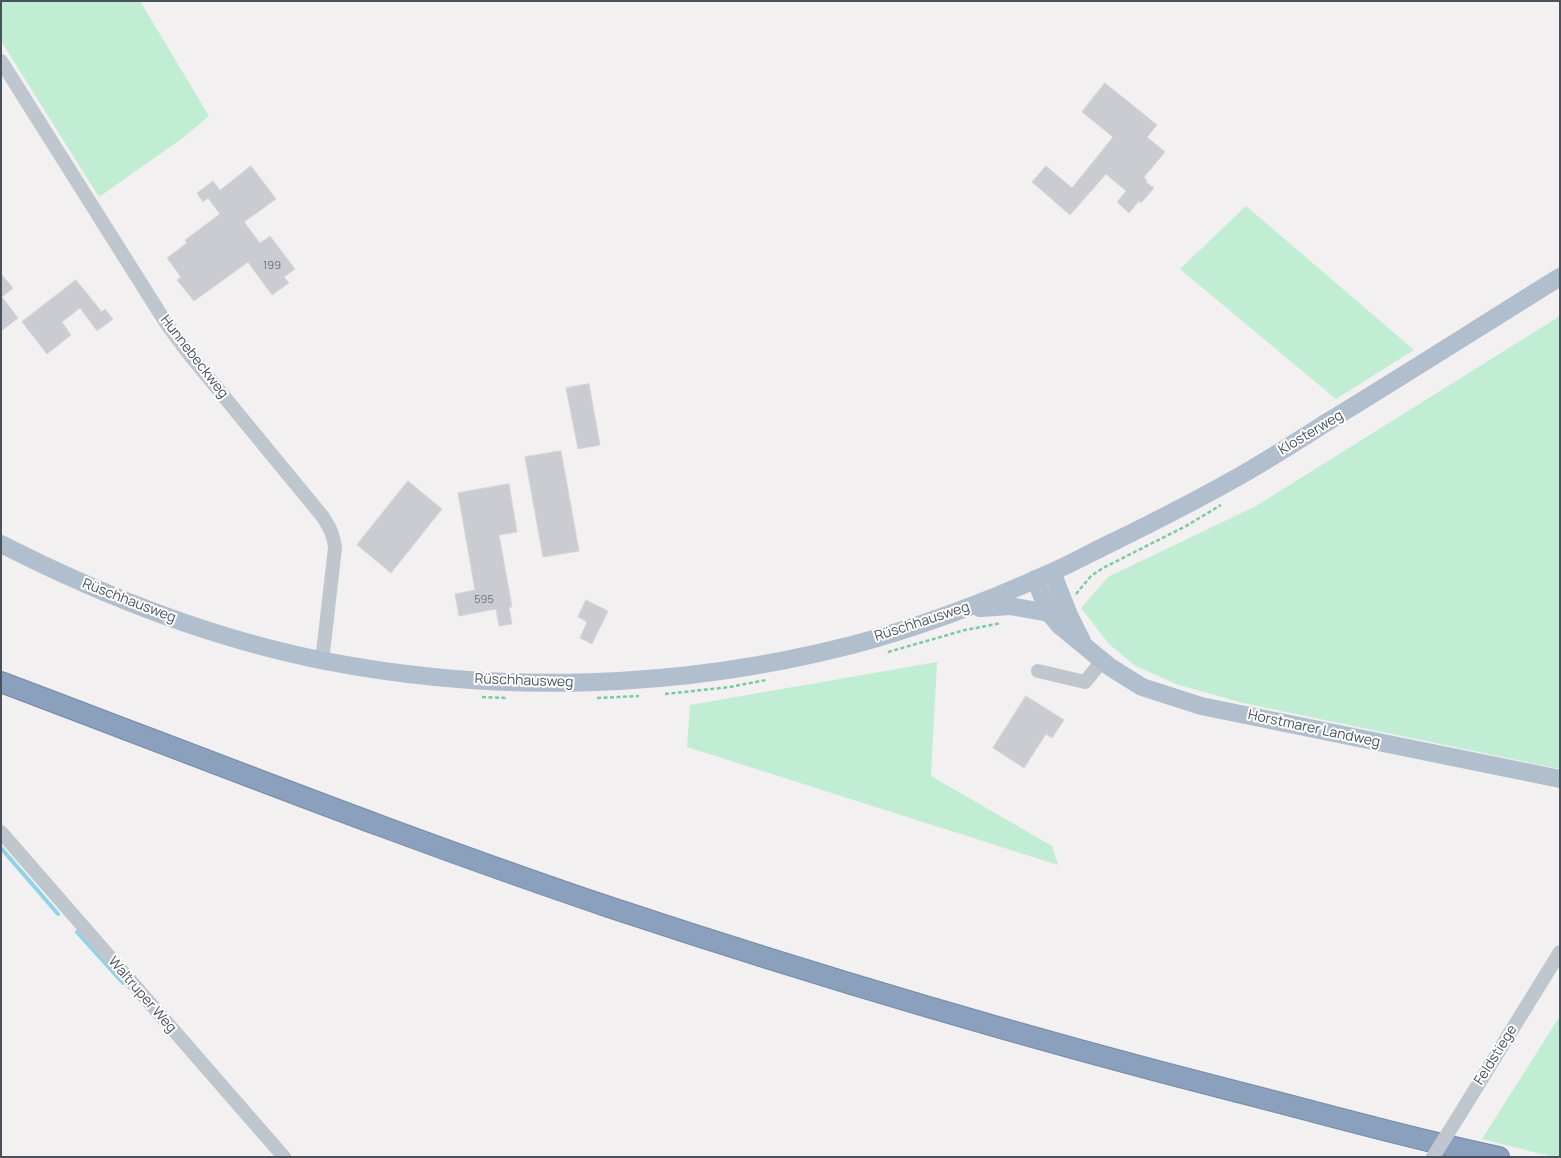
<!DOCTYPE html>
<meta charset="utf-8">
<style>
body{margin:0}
#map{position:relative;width:1561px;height:1158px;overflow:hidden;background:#f2f0f0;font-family:Manrope,sans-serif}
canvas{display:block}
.frame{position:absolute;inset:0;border:2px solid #49525c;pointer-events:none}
</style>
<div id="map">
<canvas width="1561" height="1158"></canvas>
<div class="frame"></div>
</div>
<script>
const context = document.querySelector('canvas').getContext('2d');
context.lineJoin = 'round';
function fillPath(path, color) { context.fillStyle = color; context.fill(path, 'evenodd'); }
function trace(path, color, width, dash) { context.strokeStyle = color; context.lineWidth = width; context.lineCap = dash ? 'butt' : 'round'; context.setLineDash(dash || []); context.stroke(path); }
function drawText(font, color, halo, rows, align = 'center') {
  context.font = font + ' Manrope,sans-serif'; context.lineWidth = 4; context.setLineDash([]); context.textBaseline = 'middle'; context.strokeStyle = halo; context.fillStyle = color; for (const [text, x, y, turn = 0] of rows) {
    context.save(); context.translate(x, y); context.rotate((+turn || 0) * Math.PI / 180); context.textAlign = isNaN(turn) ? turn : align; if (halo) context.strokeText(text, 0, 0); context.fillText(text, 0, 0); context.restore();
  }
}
fillPath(new Path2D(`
 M1 1H140L209 116 184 137 99 197 1 41Z
 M1246 206 1414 350 1336 399 1180 269Z
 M1560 316V769L1243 703 1176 684 1134 665 1109 644 1081 608 1108 577 1256 506Z
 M937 662 931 776 1052 846 1058 865 687 747 690 705Z
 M1560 1016V1157H1553L1482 1139Z`), '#c1edd4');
trace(new Path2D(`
 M1 848 58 914
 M77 932 123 983`), '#90d2e8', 4);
const building = new Path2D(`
 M1105 83 1157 125 1147 137 1165 152 1144 177 1147 181 1146 182 1154 188 1141 203 1139 201 1129 213 1117 202 1126 191 1106 174 1070 215 1032 182 1046 166 1072 188 1113 137 1082 112Z
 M251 166 276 199 244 222 260 243 270 236 295 269 284 277 289 283 272 295 248 262 194 301 177 280 181 277 167 258 187 243 185 240 220 214 208 198 203 202 197 193 213 181 220 190Z
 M1 274 13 288 2 297 18 318 1 331Z
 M76 280 102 312 105 309 113 319 97 331 80 308 62 322 71 335 47 354 22 322Z
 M589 384 600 445 578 449 566 388Z
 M561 451 579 551 543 557 525 457Z
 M408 481 442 509 391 573 357 545Z
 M509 484 517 532 499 535 512 607H509L512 624 499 626 496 609 459 616 455 594 475 590 458 493Z
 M586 600 608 611 592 644 580 638 587 622 578 617Z
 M1026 696 1064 720 1052 738 1046 734 1024 768 993 748Z`);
fillPath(building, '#caccd2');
trace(building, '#d4d6db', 1);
const highway = new Path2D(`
 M1 682C203 758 404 838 609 907 817 976 1026 1038 1238 1092 1325 1114 1411 1139 1499 1157`);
trace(highway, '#758ba8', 22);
trace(new Path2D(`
 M1076 594 1091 576 1103 568 1186 526 1221 505
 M888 652 965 630 1001 623
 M665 694 730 687 766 680
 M482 697 507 698
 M597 698 639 696`), '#7acaa6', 2.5, [4, 2.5]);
trace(new Path2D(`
 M1 61 166 323 189 354 323 517C330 528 334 536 335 548L322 661
 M1038 671 1085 682 1102 661
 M1 832 284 1157
 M1460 1114 1560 952`), '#bfc6ce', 14);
trace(new Path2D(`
 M1 544C103 596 213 639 325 661 500 695 680 689 852 645 920 627 986 602 1050 573 1071 564 1090 553 1111 543 1156 521 1201 498 1245 473 1272 457 1298 441 1324 424 1403 376 1481 326 1560 277
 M1052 572 1069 615 1082 641
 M1035 579 1049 613 1059 625 1110 667 1142 687 1201 706 1560 779
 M980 608 1010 606 1049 613`), '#b1becd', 18);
trace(highway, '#8aa0bc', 20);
trace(new Path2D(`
 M1433 1157 1460 1114`), '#bfc6ce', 14);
drawText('11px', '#69707a', null, [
 ["199",272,266],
 ["595",484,600]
]);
drawText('14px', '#49525c', '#fff', [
 ["Hunnebeckweg",194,357,52],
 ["Klosterweg",1311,433,-31],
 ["Rüschhausweg",129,601,21],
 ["Rüschhausweg",922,622,-18],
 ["Rüschhausweg",524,681,2],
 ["Horstmarer Landweg",1314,729,12],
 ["Waltruper Weg",142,995,49],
 ["Feldstiege",1496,1055,-58]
]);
</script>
